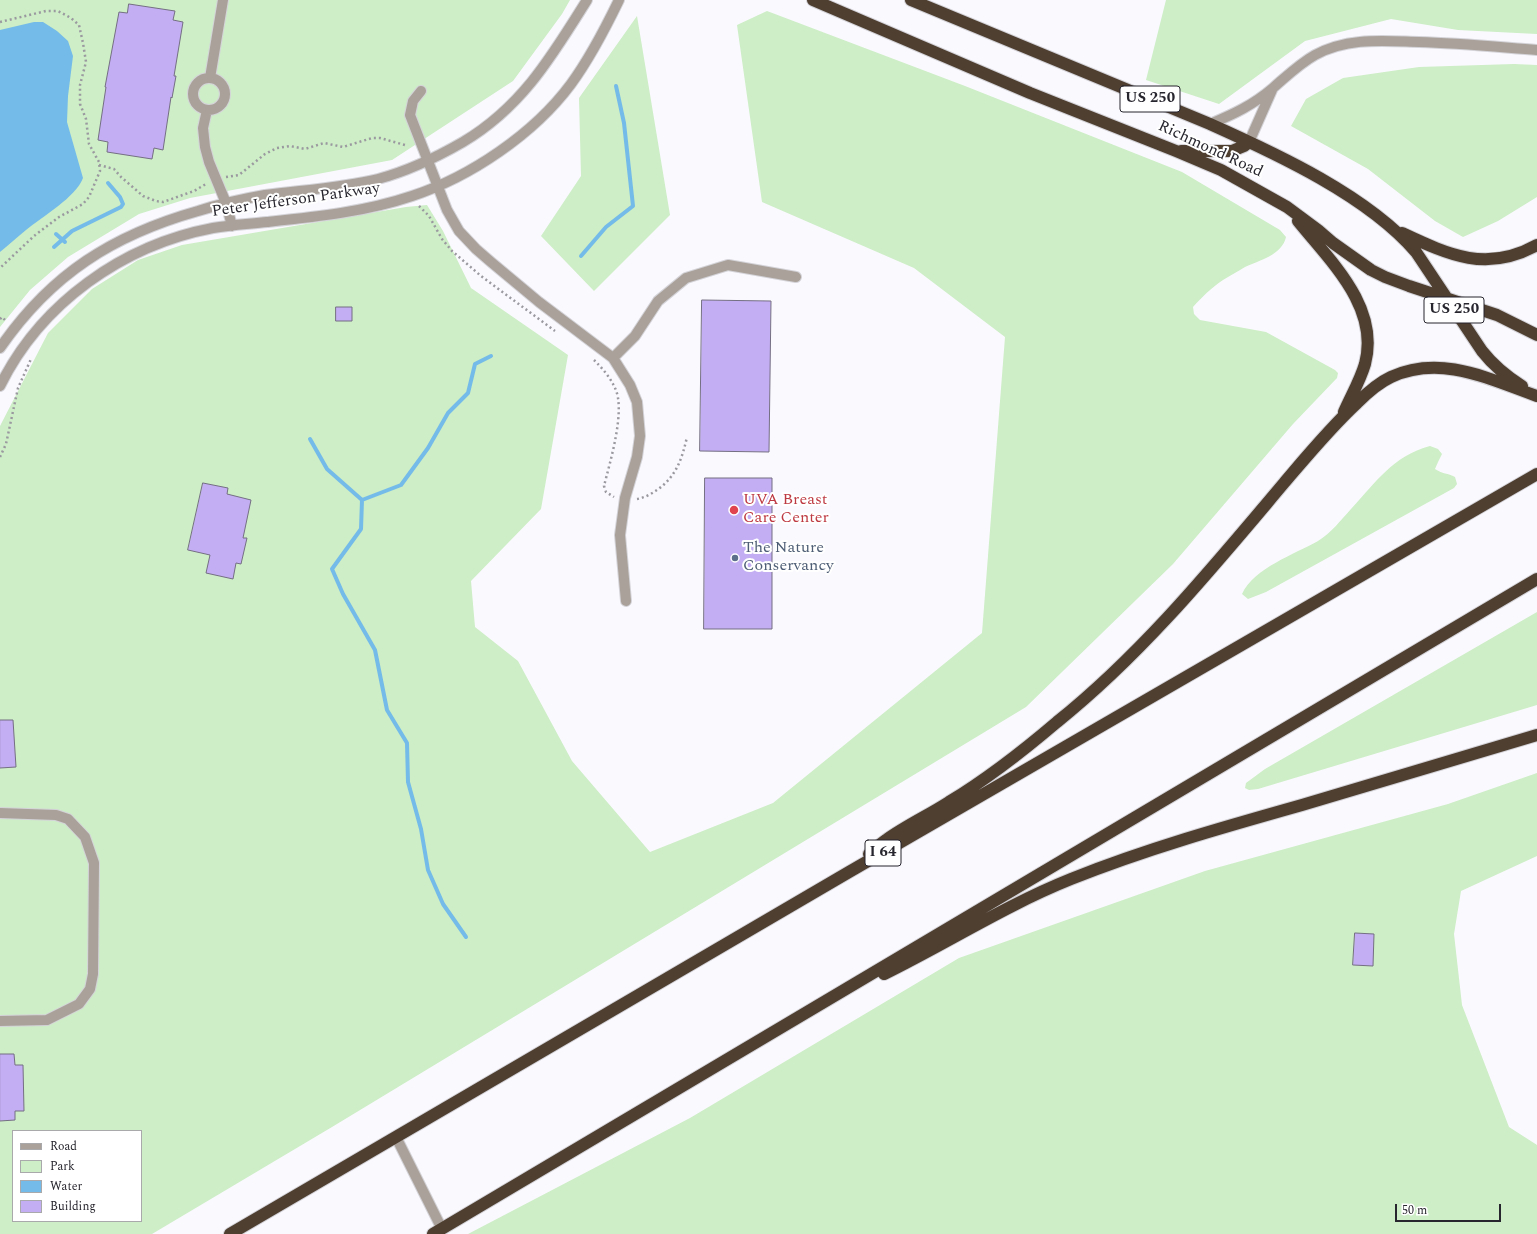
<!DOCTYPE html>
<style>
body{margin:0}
#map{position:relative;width:1537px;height:1234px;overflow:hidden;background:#faf9fe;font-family:Spectral,serif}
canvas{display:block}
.legend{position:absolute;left:12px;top:1130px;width:130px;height:92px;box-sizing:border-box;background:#fff;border:1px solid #a9a8ab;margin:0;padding:5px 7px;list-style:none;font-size:12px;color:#27252d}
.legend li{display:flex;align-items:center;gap:8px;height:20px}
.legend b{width:20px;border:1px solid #a9a8ab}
.scale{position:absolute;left:1395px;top:1204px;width:106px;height:18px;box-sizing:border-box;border:2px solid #27252d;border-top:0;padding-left:5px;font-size:12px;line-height:14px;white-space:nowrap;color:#27252d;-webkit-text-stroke:3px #fff;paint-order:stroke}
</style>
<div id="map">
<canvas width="1537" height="1234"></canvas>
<ul class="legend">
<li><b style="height:5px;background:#a9a19a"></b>Road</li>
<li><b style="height:11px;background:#cdeec6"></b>Park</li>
<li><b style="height:11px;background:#74bbe9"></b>Water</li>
<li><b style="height:11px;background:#c3aef3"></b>Building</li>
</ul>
<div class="scale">50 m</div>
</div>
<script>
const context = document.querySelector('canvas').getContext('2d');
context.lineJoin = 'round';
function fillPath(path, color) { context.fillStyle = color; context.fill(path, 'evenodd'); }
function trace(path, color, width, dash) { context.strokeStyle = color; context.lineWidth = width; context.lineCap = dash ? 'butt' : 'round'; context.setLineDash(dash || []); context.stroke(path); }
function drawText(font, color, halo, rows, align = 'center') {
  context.font = font + ' Spectral,serif'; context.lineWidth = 4; context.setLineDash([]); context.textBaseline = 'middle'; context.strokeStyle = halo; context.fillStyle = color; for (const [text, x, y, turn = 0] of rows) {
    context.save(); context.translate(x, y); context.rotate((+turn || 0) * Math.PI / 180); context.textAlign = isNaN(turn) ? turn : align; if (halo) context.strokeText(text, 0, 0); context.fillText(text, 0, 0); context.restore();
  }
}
fillPath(new Path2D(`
 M0 0H570L562 14 513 81 392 160 190 198 139 214 68 257 30 290 0 327Z
 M1166 0H1537V34L1458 30 1391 19 1305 41 1219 104 1146 80Z
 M767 11 965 86 1182 172 1280 230 1286 237C1282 255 1260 260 1245 267 1238 271 1230 276 1223 280 1211 288 1202 297 1193 307L1194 314 1200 320 1266 332 1335 370 1338 373 1337 378 1293 424 1173 564 1026 707 332 1127 152 1234H0V426L48 333 92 289 138 260 182 245 406 207 427 205 443 231 471 288 568 355 541 509 471 581 475 627 518 661 572 761 650 852 773 803 982 633 1005 337 914 268 762 202 737 25ZM13 1131H141V1221H13Z
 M637 16 670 215 594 291 541 236 581 176 579 98Z
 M1514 64 1537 65V197L1498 221 1463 237 1435 221 1368 169 1291 126 1306 99 1343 78 1419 67Z
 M1430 446 1438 449 1442 454 1438 462 1435 469C1442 474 1448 473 1455 477L1457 484 1454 488 1266 592 1248 599 1242 594C1254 568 1295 554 1318 541 1331 533 1341 520 1351 509 1376 482 1393 456 1430 446Z
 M1537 612V705L1258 789 1249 790 1245 788 1246 783 1265 769Z
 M1537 773V856L1461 891 1454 934 1462 1005 1509 1127 1537 1145V1234H468L690 1118 959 958 1205 871 1448 804Z`), '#cdeec6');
fillPath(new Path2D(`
 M34 22H43L57 31 68 41 73 56 68 96 67 122 83 178C76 197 42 217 26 230 17 237 9 245 0 252V30Z`), '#74bbe9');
trace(new Path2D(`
 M56 234 65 242
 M54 247 72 231 121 207 123 204 120 197 108 183
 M581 256 606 227 633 206 624 123 616 86
 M310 439 327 469 362 500
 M466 937 443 904 428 870 421 829 408 782 407 743 387 710 375 650 343 594 332 569 361 529 362 500 401 485 428 448 448 413 468 393 475 364 491 356`), '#74bbe9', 4);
const building = new Path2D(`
 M129 4 175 11 173 20 183 22 174 76H176L172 98 171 97 163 150 154 148 152 159 107 152 108 142 98 140 106 87H105L119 12 127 13Z
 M702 300 771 301 769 452 700 451Z
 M336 307H352V321H336Z
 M705 478H772V629H704Z
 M203 483 228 488 227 494 251 500 243 538H247L241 564 236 563 233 579 206 573 210 555 188 550Z
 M0 720H13L16 767 0 768Z
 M1355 933 1374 934 1373 966 1353 965Z
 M0 1054H14L15 1065H23L24 1111H15V1120L0 1121Z`);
fillPath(building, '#c3aef3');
trace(building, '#756f83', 1);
const minor = new Path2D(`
 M210 78 223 0
 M193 94a16 16 0 1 1 32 0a16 16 0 1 1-32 0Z
 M421 91 413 101 410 115 447 210 459 231 476 249 491 262 539 302 613 358 630 385 637 402 640 436 637 457 625 498 620 535 626 601
 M207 110 203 128 205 147 209 162 226 203 232 226
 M1210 124C1234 114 1253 105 1273 88 1287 76 1299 64 1315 55 1348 37 1384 41 1419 42 1458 43 1498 47 1537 50
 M1249 142 1272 90
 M0 348C51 274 113 235 198 211 220 204 242 199 265 195 302 190 341 188 378 179 408 171 437 157 463 142 522 107 552 56 587 0
 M613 358 635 336 658 301 686 278 728 265 796 277
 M0 386C41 303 123 245 213 228 231 225 249 224 267 222 315 217 365 212 412 196 470 177 534 134 571 84 590 58 605 29 619 0
 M0 813 56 815 68 819 85 837 94 863 93 974 90 989 79 1004 47 1020 0 1021
 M396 1137 442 1229`);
const highway = new Path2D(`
 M813 0 1030 93 1176 151 1221 170 1287 207 1318 230 1333 243 1371 270 1385 277 1409 286 1497 315 1537 335
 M911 0 1210 124C1277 154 1368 196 1416 252L1482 351C1493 365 1506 376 1522 386
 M1181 151H1232L1244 146 1249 142
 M1298 221C1331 262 1380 307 1365 364 1360 381 1351 396 1344 412
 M1402 233C1449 255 1487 273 1537 245
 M869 854C875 849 880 844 886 840 905 826 929 815 949 802 987 779 1023 751 1057 722 1143 653 1213 567 1284 483 1307 456 1330 428 1357 403 1367 393 1378 383 1391 377 1441 354 1489 379 1537 396
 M884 974C947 943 1006 905 1071 879 1146 849 1224 827 1302 805 1380 782 1459 758 1537 735
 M230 1234 849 872 1537 474
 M433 1234 1537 579`);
trace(minor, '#d4d3d8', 12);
trace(highway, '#d4d3d8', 14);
trace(new Path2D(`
 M0 22 46 11H58L71 18 79 25 83 43 86 62 80 85V104L86 119 89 144 99 162 100 171 89 197 83 204 59 217 34 236 0 268
 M99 165 114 169 121 177 143 196 156 201 163 202 194 191 206 184
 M226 177 239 175 265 154 277 148 290 146 305 149 324 143 343 147 372 138H380L405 145
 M419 206 429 216 442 239 452 251 481 276 555 331
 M0 319 2 317 7 322
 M594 360C602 368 610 377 615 388 626 410 610 462 604 486L606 492 614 497
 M0 457 6 444 18 388 31 359
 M637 499C644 498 651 494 657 490 676 477 682 459 687 437`), '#9b99a0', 2.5, [2, 3]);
trace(minor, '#a9a19a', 10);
trace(highway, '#4e3f31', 12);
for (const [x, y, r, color] of [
 [734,510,5,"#e0444e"],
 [735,558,4,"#5c6f8a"]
]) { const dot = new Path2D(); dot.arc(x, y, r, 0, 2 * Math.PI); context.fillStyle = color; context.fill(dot); trace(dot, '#fff', 1.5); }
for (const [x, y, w] of [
 [1150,99,60],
 [1454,310,60],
 [883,853,36]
]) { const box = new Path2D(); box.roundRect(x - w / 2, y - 13, w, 26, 3); context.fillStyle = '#fff'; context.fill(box); trace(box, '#27252d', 1); }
drawText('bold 15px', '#27252d', null, [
 ["US 250",1150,99],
 ["US 250",1454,310],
 ["I 64",883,853]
]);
drawText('16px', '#27252d', '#fff', [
 ["Richmond Road",1210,150,25],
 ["Peter Jefferson Parkway",296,201,-8]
]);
drawText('16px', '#be3a42', '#fff', [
 ["UVA Breast",743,501],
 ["Care Center",743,519]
], 'left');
drawText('16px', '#4e5e75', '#fff', [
 ["The Nature",743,549],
 ["Conservancy",743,567]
], 'left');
</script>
